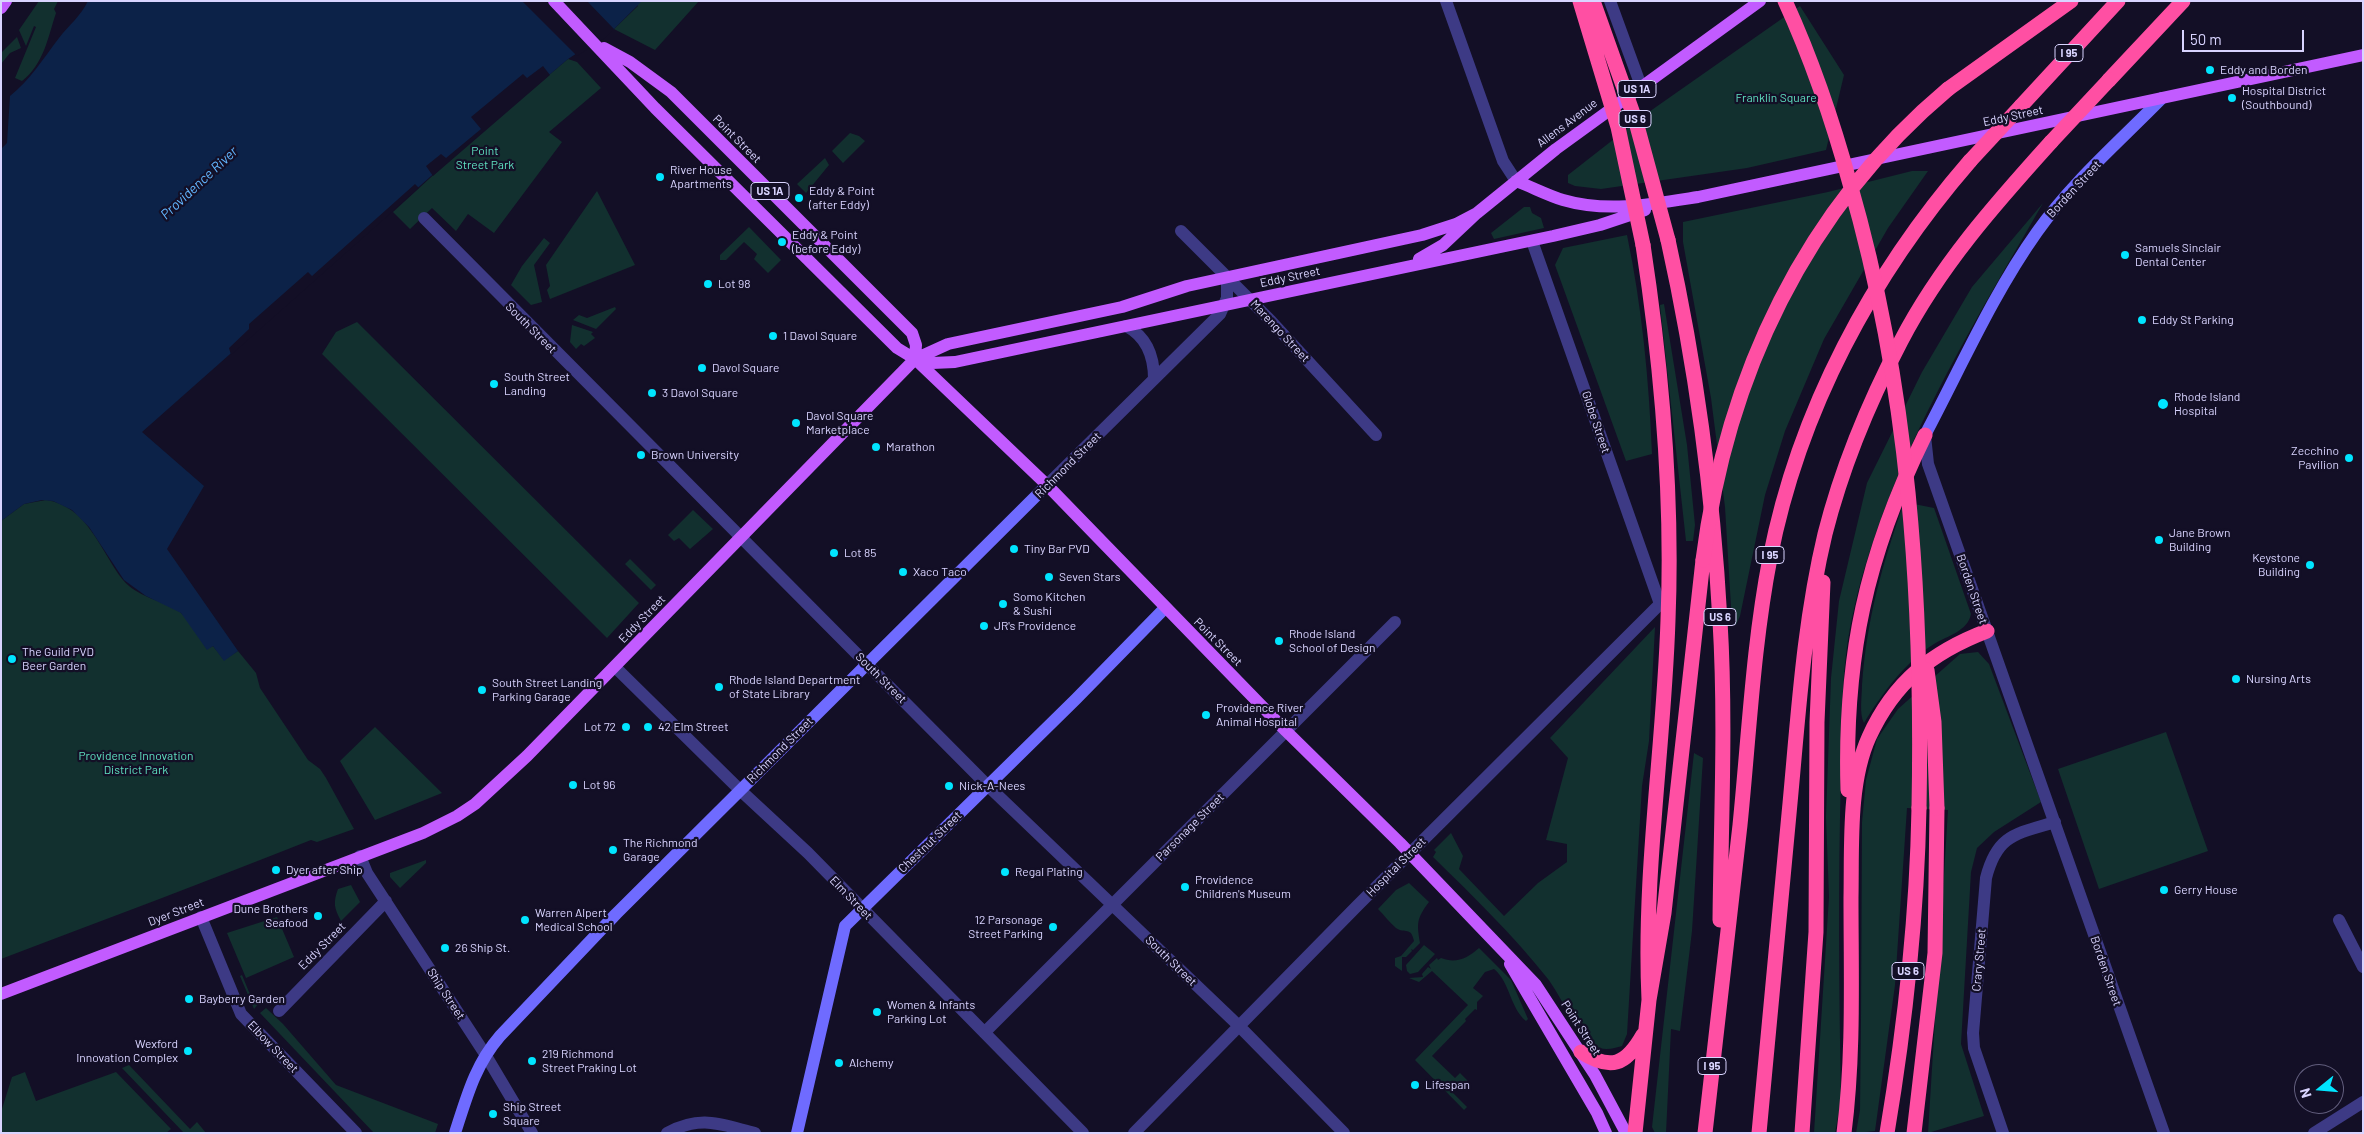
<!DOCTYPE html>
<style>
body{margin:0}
#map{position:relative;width:2364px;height:1134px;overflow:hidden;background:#130f26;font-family:Barlow,sans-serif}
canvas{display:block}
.frame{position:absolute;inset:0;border:2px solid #d9d4ff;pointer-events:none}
.north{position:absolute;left:2294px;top:1064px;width:50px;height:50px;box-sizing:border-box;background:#130f26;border:1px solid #625e7d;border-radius:50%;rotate:253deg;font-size:14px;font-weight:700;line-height:20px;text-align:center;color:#d9d4ff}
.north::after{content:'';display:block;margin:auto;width:18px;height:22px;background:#00e5ff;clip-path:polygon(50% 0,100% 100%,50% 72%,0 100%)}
.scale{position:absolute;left:2182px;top:30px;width:122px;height:22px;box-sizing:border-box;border:2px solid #d9d4ff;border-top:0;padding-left:6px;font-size:15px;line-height:18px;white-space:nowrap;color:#d9d4ff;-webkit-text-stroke:4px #130f26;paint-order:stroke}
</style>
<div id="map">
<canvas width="2364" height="1134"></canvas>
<div class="frame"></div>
<div class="north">N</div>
<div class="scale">50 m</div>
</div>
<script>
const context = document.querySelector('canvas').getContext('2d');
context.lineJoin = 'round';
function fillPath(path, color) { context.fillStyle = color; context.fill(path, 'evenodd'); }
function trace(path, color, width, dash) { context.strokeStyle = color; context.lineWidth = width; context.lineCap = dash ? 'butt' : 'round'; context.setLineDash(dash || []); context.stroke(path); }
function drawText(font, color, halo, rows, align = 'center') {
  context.font = font + ' Barlow,sans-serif'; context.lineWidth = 4.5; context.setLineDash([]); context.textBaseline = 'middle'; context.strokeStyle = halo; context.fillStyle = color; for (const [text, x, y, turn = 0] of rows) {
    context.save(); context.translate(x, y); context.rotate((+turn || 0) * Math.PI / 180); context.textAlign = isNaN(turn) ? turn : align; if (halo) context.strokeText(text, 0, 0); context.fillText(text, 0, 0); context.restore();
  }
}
fillPath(new Path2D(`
 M39 1H58L54 9 56 13C48 37 44 64 22 81L15 78 36 27 34 26 26 46 19 30Z
 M635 1H699L655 50 614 29 638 6Z
 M1800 6 1844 75 1826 150 1747 168 1601 189 1575 186 1568 183V175L1646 114Z
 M17 37 21 48 10 53 1 64V53Z
 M568 59 577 62 601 88 549 132 562 142 494 233 468 214 456 231 432 208 410 229 393 212 465 146Z
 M850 133 859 136 865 141 843 163 832 151Z
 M825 158 829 165 806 193 797 184Z
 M1912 171H1928L1888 228 1824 339 1785 431 1765 495 1740 616 1736 625 1732 623 1725 507 1711 398 1683 242V222L1828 192Z
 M597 191 635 265 550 299 547 290 550 286 546 265Z
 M2043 203C1970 330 1887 465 1854 609 1841 663 1842 718 1841 773 1838 882 1839 991 1841 1100L1835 1133H1814L1829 897 1826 817 1831 678 1839 601 1867 483 1922 372 1972 287Z
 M1524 207H1530L1532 213 1541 218 1544 228 1494 239 1491 233Z
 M749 227 781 260 768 273 754 259 757 254 744 242 726 260H720V255Z
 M1627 235C1642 307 1649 380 1652 454L1626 461 1555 265 1563 248Z
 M544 238 550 243 534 265 542 302 531 305 511 285 522 266Z
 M1664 304 1687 445 1695 525 1693 541H1686L1660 305Z
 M615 307 616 309 596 329 573 320 579 315 587 318Z
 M357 322 639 603 607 638 322 354 336 332Z
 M572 325 593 332 591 334 595 338 584 346 581 344 576 349 570 342Z
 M46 500C88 506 100 551 123 580 137 597 162 600 180 612 190 620 199 638 207 649L213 646 224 660 238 651 256 673 260 688 308 760 320 769 326 778 354 829 317 842 311 840C210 880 104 920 1 959V521L24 504Z
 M1904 502 1934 508 1971 614C1968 631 1947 636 1934 644 1905 662 1881 695 1864 723 1859 714 1862 696 1862 685 1867 617 1882 566 1904 502Z
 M693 510 713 529 690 549 679 538 674 541 668 535Z
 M630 559 656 585 651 590 625 564Z
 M1655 627 1649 741 1642 786 1627 1034 1622 1046C1613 1049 1602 1051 1593 1045 1578 1034 1560 995 1548 979 1513 935 1473 896 1433 857L1436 852 1434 850 1451 833 1463 856 1459 869 1504 916 1538 883 1567 862V844L1546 840 1568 758 1550 738Z
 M1978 652 1989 664 2041 802 1994 832 1977 848 1971 872 1961 1044 1984 1116 1928 1133 1948 810 1907 808 1895 985 1875 1131 1856 1133 1860 1110 1861 1019 1862 822 1866 780 1877 739 1898 709 1960 654Z
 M375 727 442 793 375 820 340 761Z
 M2166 732 2208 851 2099 889 2058 769Z
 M1694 753 1703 758 1692 931 1680 1031 1671 1029 1666 1133H1655L1652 1127Z
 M426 860V863L400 888 390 877V873Z
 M1409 883 1429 902C1416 919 1417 924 1420 943L1413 950 1411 949 1412 951 1406 957H1402V971L1395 966V958L1401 956 1414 941C1411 926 1405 934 1396 928 1390 923 1384 915 1378 909L1396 890Z
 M351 885 360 902 341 921C334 908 333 903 338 889Z
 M277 917 294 957 246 978 227 933Z
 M1424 945 1435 954 1418 972 1410 974 1407 971 1406 965Z
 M1479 948 1511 980 1528 1019 1526 1021C1510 1008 1510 982 1494 969L1485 972 1473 988 1483 996 1477 1002V1010L1475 1009 1465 1019 1466 1021 1432 1056 1455 1078 1460 1073 1470 1083 1463 1087 1460 1084 1456 1088 1453 1086 1448 1088 1467 1107 1464 1110 1415 1060 1468 1005 1432 971 1419 982 1409 978 1423 977 1422 974 1428 967 1431 969 1429 965 1437 958 1438 960 1441 958C1456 964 1468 958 1479 948Z
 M242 975 249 992 259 1003 254 1009 240 976Z
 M266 1008 283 1024 336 1085 438 1124 435 1133H374L260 1013Z
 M129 1065 190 1129 197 1122 206 1133H184L122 1068Z
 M25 1072 36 1101 116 1072 171 1129 166 1133H1V1112L12 1077Z`), '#12302f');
fillPath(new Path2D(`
 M88 1H642L614 29 568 59 465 146 142 432 204 486 167 549 238 651 224 661 213 646 207 650 181 613 146 596 124 580 89 527 72 510 53 501 42 500 24 504 1 521V149L7 143 10 96C30 80 43 59 59 38 69 25 80 17 88 1Z`), '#0c2248');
fillPath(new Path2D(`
 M522 1H587L614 29 605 38 577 56Z
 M543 66 550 75 433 176 426 166 441 154 446 158 481 129 471 117 523 74 527 78Z
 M415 184 419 188 231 355 229 348 249 329V324L308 272 312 276Z`), '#130f26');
trace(new Path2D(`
 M1446 1 1503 161 1516 181
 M1610 1 1641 86
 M424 218 988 786 1239 1026 1344 1133
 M1181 231 1271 321 1376 435
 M1126 326C1147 337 1154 357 1154 379
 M1925 436 1928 464 2164 1133
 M1047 485 1220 314 1227 298V277
 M615 667 740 790 808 853 1083 1133
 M360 856 367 873 485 1054 532 1133
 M201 917 241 1014 356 1133
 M2339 920 2363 967
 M279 1011 386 901
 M985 1032 1395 622
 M667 1133C701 1115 719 1124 755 1133
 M1134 1133 1357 906 1660 604 1532 241
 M2003 1133 1974 1048 1973 1033 1986 878C1997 835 2015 834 2055 822
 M2314 1133 2363 1102`), '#3d3a85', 12);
trace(new Path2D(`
 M1925 435C1961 367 1993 294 2037 232 2072 182 2120 141 2162 98
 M455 1133C467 1096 475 1065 500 1036L616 914 1047 485
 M797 1133 845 926 1076 699 1165 608`), '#6f6bff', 12);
trace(new Path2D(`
 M554 1 655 108 897 348 915 359 1047 485 1286 731 1400 843 1536 985 1595 1075 1626 1133
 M1 8 6 1
 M604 48 630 62 671 92 912 333 916 345 915 359
 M1516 181C1532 187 1547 195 1563 200 1607 213 1654 204 1698 197L2363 55
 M1419 259 1443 245 1477 213 1556 149 1760 1
 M918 360 932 363 955 362 1553 236 1600 225 1645 210
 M1510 964 1597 1113 1606 1133
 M1 994 423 833 457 816 475 804 527 756 915 359 948 344 1122 307 1187 286 1422 235 1456 224 1477 213`), '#c25bff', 12);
trace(new Path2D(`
 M2109 80 2183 1
 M1948 89 2071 1
 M2021 106 2118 1
 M1668 240C1696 366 1713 492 1720 621 1726 721 1721 821 1720 920
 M1643 245C1662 369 1673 494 1668 620 1664 747 1643 873 1649 1000
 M1848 790C1844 657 1866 555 1925 435
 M1581 1052C1611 1071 1626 1065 1643 1035
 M1635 1133 1649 1000 1664 913 1703 560
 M1705 1133C1716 1030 1729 928 1740 825 1749 736 1753 646 1770 558 1799 410 1872 274 1970 161
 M1759 1133C1769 1027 1779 920 1789 814 1798 721 1803 626 1825 534 1842 467 1869 402 1901 341 1940 266 1995 204 2051 142
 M1802 1133 1816 932 1817 722 1823 582
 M1844 1133C1854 1055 1851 976 1851 898 1852 847 1848 783 1869 737 1894 682 1932 652 1987 631
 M1887 1133C1905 1026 1917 916 1919 808
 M1914 1133 1935 953 1937 808`), '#ff4fa3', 15);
trace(new Path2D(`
 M1580 1 1618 127 1643 245
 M1593 1 1636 122 1668 240
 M1785 1C1812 60 1833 122 1850 184 1909 388 1923 597 1919 808
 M2051 142 2109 80
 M1970 161 2021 106
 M1703 560C1726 377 1805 209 1948 89
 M1927 670 1934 722 1937 808`), '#ff4fa3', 15);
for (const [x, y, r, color] of [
 [2210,70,5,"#00e5ff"],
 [2232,98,5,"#00e5ff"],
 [660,177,5,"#00e5ff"],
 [799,198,5,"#00e5ff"],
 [782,242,5,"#00e5ff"],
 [2125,255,5,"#00e5ff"],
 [708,284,5,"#00e5ff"],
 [2142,320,5,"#00e5ff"],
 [773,336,5,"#00e5ff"],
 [702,368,5,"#00e5ff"],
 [494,384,5,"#00e5ff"],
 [652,393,5,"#00e5ff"],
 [2163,404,6,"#00e5ff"],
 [796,423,5,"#00e5ff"],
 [876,447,5,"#00e5ff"],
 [641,455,5,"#00e5ff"],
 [2349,458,5,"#00e5ff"],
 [2159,540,5,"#00e5ff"],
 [1014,549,5,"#00e5ff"],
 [834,553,5,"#00e5ff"],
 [2310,565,5,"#00e5ff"],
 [903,572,5,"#00e5ff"],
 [1049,577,5,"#00e5ff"],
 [1003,604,5,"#00e5ff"],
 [984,626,5,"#00e5ff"],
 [1279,641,5,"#00e5ff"],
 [12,659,5,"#00e5ff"],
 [2236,679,5,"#00e5ff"],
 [719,687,5,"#00e5ff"],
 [482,690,5,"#00e5ff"],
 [1206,715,5,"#00e5ff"],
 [626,727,5,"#00e5ff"],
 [648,727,5,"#00e5ff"],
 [573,785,5,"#00e5ff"],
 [949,786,5,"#00e5ff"],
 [613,850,5,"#00e5ff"],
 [276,870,5,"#00e5ff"],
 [1005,872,5,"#00e5ff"],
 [1185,887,5,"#00e5ff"],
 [2164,890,5,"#00e5ff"],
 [318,916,5,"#00e5ff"],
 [525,920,5,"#00e5ff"],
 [1053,927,5,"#00e5ff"],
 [445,948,5,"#00e5ff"],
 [189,999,5,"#00e5ff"],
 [877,1012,5,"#00e5ff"],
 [188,1051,5,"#00e5ff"],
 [532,1061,5,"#00e5ff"],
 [839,1063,5,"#00e5ff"],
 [1415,1085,5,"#00e5ff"],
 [493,1114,5,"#00e5ff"]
]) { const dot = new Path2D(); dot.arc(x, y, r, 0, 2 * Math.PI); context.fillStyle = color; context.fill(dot); trace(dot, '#130f26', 2); }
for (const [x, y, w] of [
 [2069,53,28],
 [1637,89,38],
 [1635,119,32],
 [770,191,38],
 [1770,555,28],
 [1720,617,32],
 [1908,971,32],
 [1712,1066,28]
]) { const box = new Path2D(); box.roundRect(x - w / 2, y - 8.5, w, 17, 4); context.fillStyle = '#130f26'; context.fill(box); trace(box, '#d9d4ff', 1); }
drawText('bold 11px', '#d9d4ff', null, [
 ["I 95",2069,53],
 ["US 1A",1637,89],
 ["US 6",1635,119],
 ["US 1A",770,191],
 ["I 95",1770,555],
 ["US 6",1720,617],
 ["US 6",1908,971],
 ["I 95",1712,1066]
]);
drawText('12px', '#d9d4ff', '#130f26', [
 ["Eddy and Borden",2220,70],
 ["Hospital District",2242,91],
 ["(Southbound)",2242,105],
 ["River House",670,170],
 ["Apartments",670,184],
 ["Eddy & Point",809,191],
 ["(after Eddy)",809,205],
 ["Eddy & Point",792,235],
 ["(before Eddy)",792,249],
 ["Samuels Sinclair",2135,248],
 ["Dental Center",2135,262],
 ["Lot 98",718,284],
 ["Eddy St Parking",2152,320],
 ["1 Davol Square",783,336],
 ["Davol Square",712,368],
 ["South Street",504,377],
 ["Landing",504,391],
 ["3 Davol Square",662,393],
 ["Rhode Island",2174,397],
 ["Hospital",2174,411],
 ["Davol Square",806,416],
 ["Marketplace",806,430],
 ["Marathon",886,447],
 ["Zecchino",2339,451,"right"],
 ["Pavilion",2339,465,"right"],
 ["Brown University",651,455],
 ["Jane Brown",2169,533],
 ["Building",2169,547],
 ["Tiny Bar PVD",1024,549],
 ["Lot 85",844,553],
 ["Keystone",2300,558,"right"],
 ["Building",2300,572,"right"],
 ["Xaco Taco",913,572],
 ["Seven Stars",1059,577],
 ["Somo Kitchen",1013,597],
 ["& Sushi",1013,611],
 ["JR's Providence",994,626],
 ["Rhode Island",1289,634],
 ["School of Design",1289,648],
 ["The Guild PVD",22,652],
 ["Beer Garden",22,666],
 ["Nursing Arts",2246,679],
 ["Rhode Island Department",729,680],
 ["of State Library",729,694],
 ["South Street Landing",492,683],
 ["Parking Garage",492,697],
 ["Providence River",1216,708],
 ["Animal Hospital",1216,722],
 ["Lot 72",616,727,"right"],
 ["42 Elm Street",658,727],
 ["Lot 96",583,785],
 ["Nick-A-Nees",959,786],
 ["The Richmond",623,843],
 ["Garage",623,857],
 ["Dyer after Ship",286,870],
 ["Regal Plating",1015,872],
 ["Providence",1195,880],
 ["Children's Museum",1195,894],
 ["Gerry House",2174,890],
 ["Dune Brothers",308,909,"right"],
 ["Seafood",308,923,"right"],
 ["Warren Alpert",535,913],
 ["Medical School",535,927],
 ["12 Parsonage",1043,920,"right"],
 ["Street Parking",1043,934,"right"],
 ["26 Ship St.",455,948],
 ["Bayberry Garden",199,999],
 ["Women & Infants",887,1005],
 ["Parking Lot",887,1019],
 ["Wexford",178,1044,"right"],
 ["Innovation Complex",178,1058,"right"],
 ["219 Richmond",542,1054],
 ["Street Praking Lot",542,1068],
 ["Alchemy",849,1063],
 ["Lifespan",1425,1085],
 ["Ship Street",503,1107],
 ["Square",503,1121]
], 'left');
drawText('12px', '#5fe0c0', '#130f26', [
 ["Franklin Square",1776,98],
 ["Point",485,151],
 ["Street Park",485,165],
 ["Providence Innovation",136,756],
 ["District Park",136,770]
]);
drawText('12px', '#d9d4ff', '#130f26', [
 ["Eddy Street",2013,116,-12],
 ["Allens Avenue",1567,123,-37],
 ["Point Street",737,139,45],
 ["Borden Street",2074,189,-47],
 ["Eddy Street",1290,277,-12],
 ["South Street",531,328,45],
 ["Marengo Street",1280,331,47],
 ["Globe Street",1596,422,71],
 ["Richmond Street",1068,465,-45],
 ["Borden Street",1972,589,71],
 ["Eddy Street",642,619,-46],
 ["Point Street",1218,642,45],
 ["South Street",881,678,45],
 ["Richmond Street",780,750,-45],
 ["Parsonage Street",1190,827,-45],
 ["Chestnut Street",930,842,-44],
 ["Hospital Street",1396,867,-45],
 ["Elm Street",851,898,46],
 ["Dyer Street",176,912,-21],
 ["Eddy Street",322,946,-45],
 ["Crary Street",1979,960,-85],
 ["South Street",1171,961,44],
 ["Borden Street",2106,971,71],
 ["Ship Street",446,994,57],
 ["Point Street",1581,1028,57],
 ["Elbow Street",273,1047,46]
]);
drawText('italic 14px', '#62b6ff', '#130f26', [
 ["Providence River",199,183,-43]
]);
</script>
